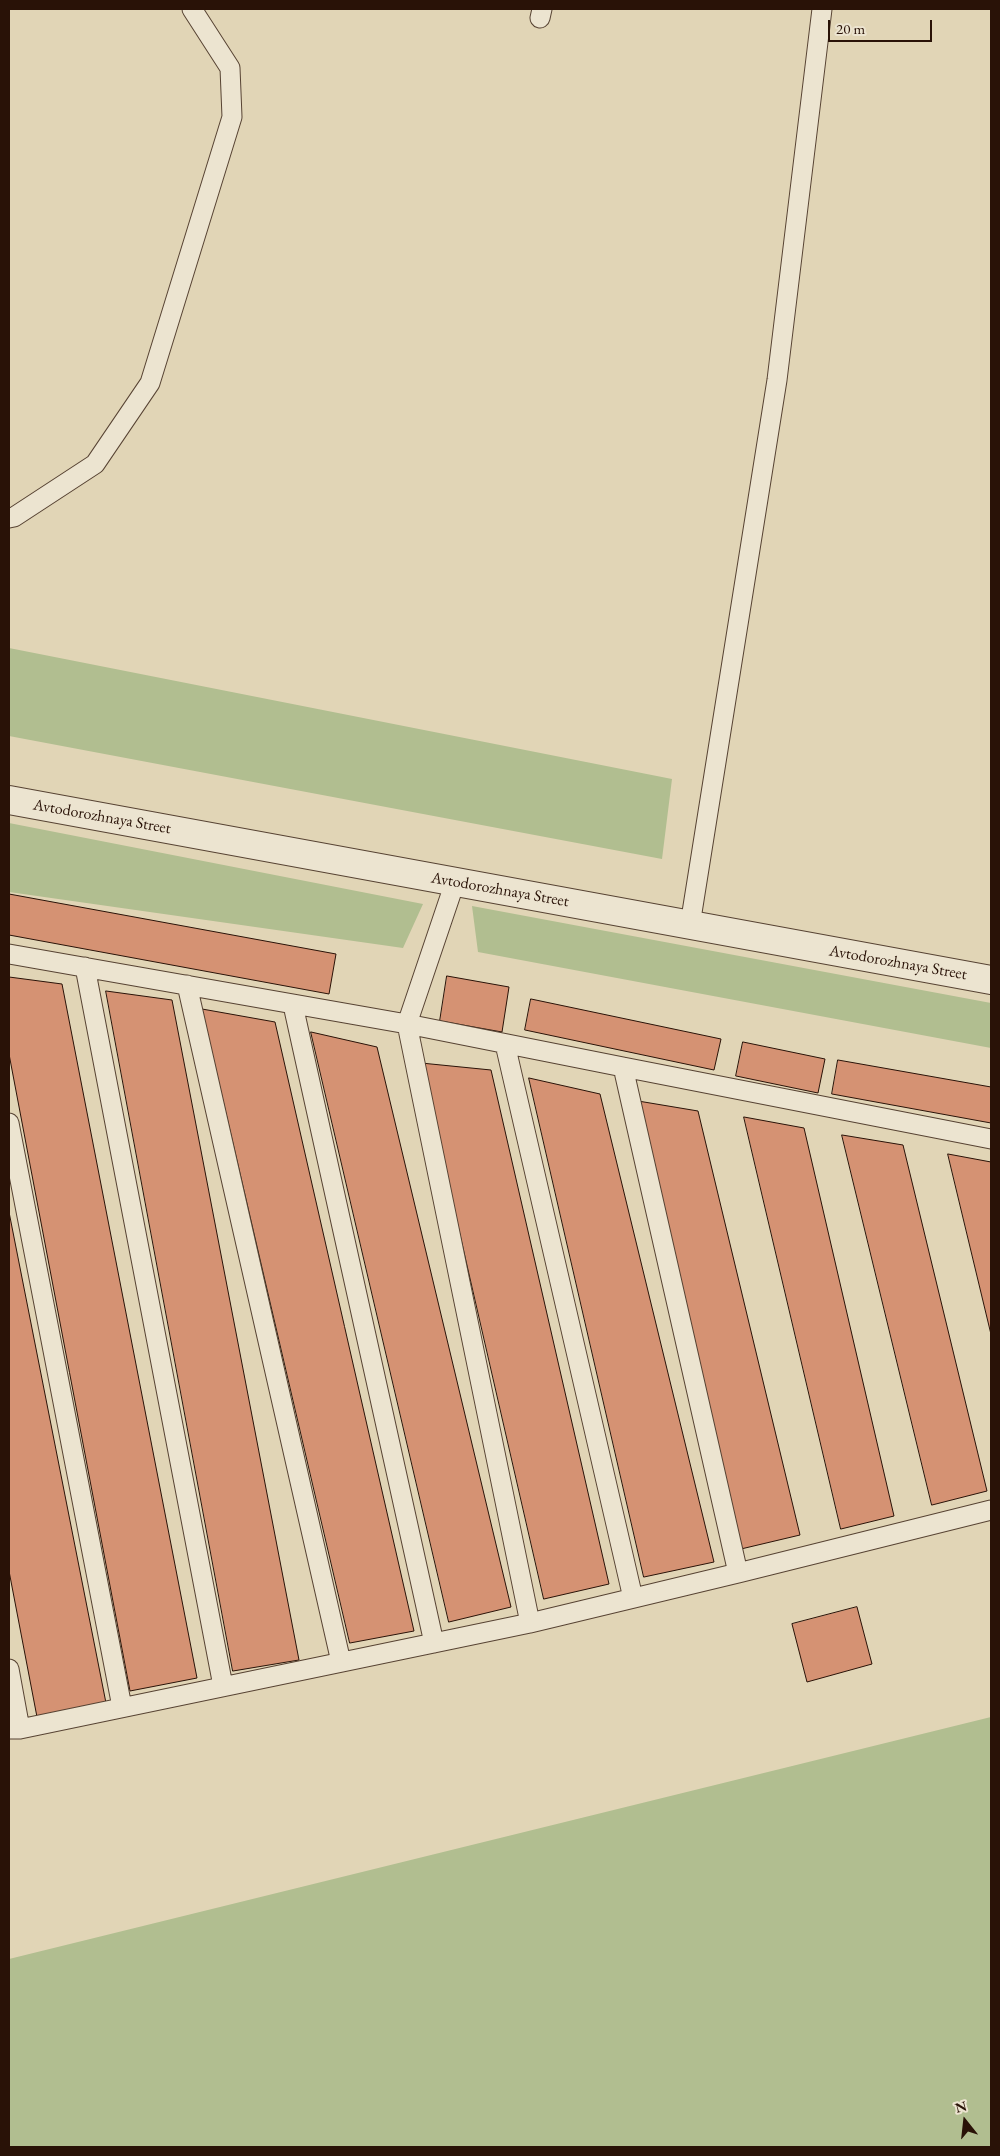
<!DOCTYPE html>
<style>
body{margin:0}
#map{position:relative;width:1000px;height:2156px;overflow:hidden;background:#e1d5b6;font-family:"EB Garamond",serif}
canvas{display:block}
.frame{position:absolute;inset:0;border:10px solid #291207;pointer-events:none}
.north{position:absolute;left:940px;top:2096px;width:50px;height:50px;-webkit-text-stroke:4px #ece4d0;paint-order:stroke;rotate:344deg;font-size:14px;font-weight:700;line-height:20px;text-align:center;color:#291207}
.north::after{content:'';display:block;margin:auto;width:18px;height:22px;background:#291207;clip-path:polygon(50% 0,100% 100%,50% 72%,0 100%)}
.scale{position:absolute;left:828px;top:20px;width:104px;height:22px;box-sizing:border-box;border:2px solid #291207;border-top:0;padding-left:6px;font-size:15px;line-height:18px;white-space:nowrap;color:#291207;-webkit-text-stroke:4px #ece4d0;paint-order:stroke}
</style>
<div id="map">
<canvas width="1000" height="2156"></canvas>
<div class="frame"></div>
<div class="north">N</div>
<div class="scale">20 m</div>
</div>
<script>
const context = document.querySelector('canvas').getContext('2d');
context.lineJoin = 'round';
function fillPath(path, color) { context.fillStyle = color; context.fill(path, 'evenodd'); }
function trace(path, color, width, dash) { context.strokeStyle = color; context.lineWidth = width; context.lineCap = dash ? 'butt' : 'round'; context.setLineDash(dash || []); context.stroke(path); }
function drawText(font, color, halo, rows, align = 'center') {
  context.font = font + ' "EB Garamond",serif'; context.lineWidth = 4; context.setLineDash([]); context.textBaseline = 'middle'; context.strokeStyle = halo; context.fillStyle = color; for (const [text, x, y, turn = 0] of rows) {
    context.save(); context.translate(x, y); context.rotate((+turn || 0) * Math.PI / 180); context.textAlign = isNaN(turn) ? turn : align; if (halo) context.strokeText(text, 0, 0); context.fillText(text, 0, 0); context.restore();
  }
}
fillPath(new Path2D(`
 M9 648 672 779 662 859 9 736Z
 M9 823 423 904 403 948 9 892Z
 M472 906 991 1003V1048L478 952Z
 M991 1717V2147H9V1959Z`), '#b1be90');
const building = new Path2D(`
 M9 894 336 954 329 994 9 935Z
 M447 976 509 987 502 1032 440 1021Z
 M9 977 62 984 197 1678 130 1691 9 1054Z
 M106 991 172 1000 299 1660 233 1671Z
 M531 999 721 1039 714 1070 525 1030Z
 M202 1009 275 1022 414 1631 350 1643Z
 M311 1032 377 1047 511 1607 449 1622Z
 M743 1042 825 1059 818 1093 736 1076Z
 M838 1060 991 1087V1123L832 1094Z
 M421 1063 491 1070 609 1584 544 1599Z
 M529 1078 600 1094 714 1562 644 1577Z
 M638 1101 698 1111 800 1535 741 1549Z
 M744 1117 804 1128 894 1516 841 1529Z
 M842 1135 903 1145 987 1491 932 1505Z
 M948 1154 991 1162V1334Z
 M9 1212 106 1703 37 1717 9 1571Z
 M857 1607 872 1664 807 1682 792 1624Z`);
fillPath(building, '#d59273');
trace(building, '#291207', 1);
const lane = new Path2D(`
 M540 18 542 9
 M9 518 14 517 95 464 150 383 232 117 230 68 192 9
 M690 925 777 380 822 9
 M9 954 407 1024 623 1067 738 1573 530 1623
 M85 967 223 1686
 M187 985 341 1662
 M293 1005 434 1643
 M505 1044 633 1598
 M623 1067 991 1139
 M9 1123 122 1707
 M738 1573 991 1510
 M9 1669 20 1729
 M9 1729H20L530 1623 407 1024 455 882`);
const street = new Path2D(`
 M9 800 991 980`);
trace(lane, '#574333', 21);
trace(street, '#574333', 30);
trace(lane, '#ece4d0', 19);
trace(street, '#ece4d0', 28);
drawText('16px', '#291207', '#ece4d0', [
 ["Avtodorozhnaya Street",102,817,10],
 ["Avtodorozhnaya Street",500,890,10],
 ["Avtodorozhnaya Street",898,963,10]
]);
</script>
